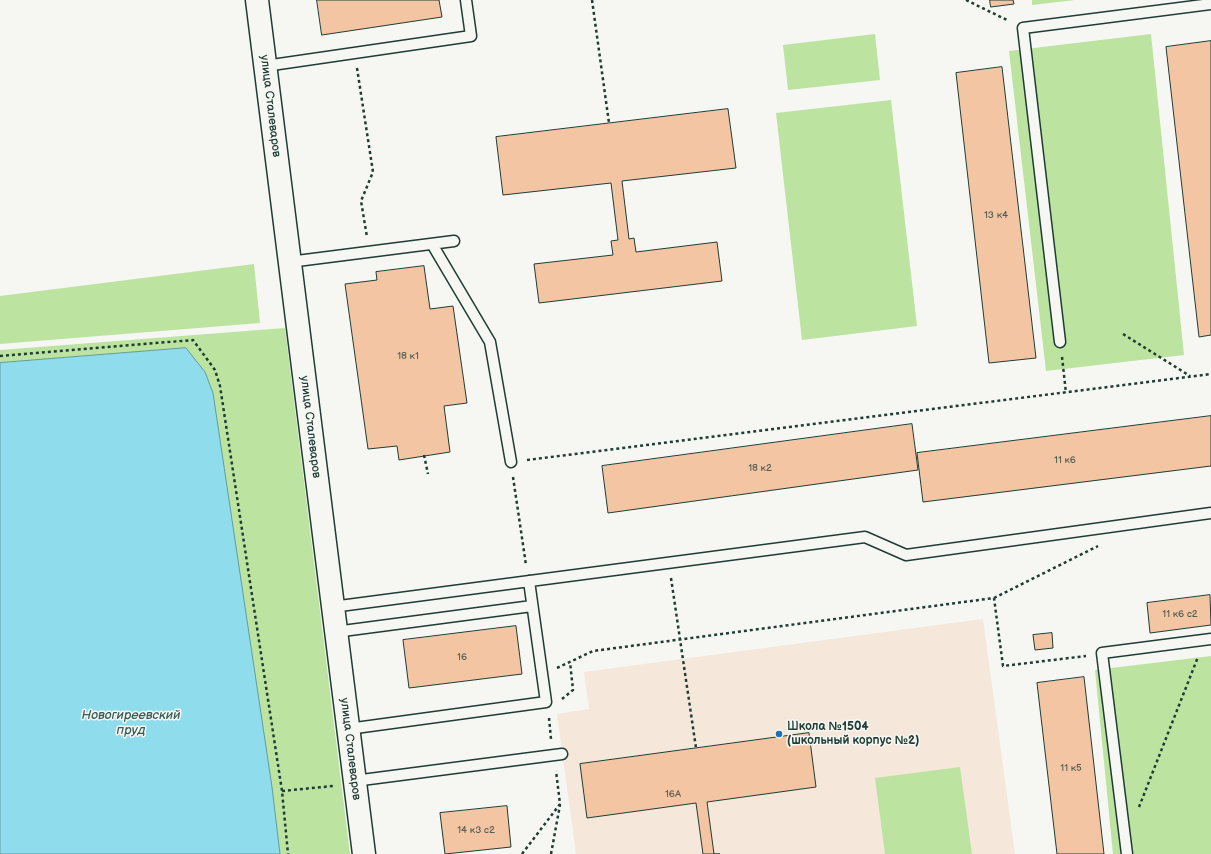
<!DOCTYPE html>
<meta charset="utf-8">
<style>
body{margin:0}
canvas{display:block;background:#f6f6f2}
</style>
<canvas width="1211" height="854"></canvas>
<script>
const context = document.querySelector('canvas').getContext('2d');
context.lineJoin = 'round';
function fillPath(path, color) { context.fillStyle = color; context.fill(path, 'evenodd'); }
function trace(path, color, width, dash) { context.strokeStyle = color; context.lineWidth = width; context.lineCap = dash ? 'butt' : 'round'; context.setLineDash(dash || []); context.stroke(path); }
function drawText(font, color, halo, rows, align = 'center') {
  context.font = font + ' "Balsamiq Sans",sans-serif'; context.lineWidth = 3; context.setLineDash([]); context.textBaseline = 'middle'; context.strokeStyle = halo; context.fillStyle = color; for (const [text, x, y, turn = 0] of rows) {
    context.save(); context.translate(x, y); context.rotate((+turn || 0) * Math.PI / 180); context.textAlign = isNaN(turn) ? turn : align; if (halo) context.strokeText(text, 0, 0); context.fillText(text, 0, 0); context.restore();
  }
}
fillPath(new Path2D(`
 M983 619 1015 854H576L557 714 589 709 584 672Z`), '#f5e7da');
fillPath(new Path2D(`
 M1032 0H1075L1032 5Z
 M875 34 880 80 788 90 783 45Z
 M1151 34 1184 355 1046 371 1009 51Z
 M891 100 917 326 802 340 776 113Z
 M254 264 260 323 0 344V296Z
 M285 328 350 854H0V350Z
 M1211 656V854H1113L1095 670Z
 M960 767 972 854H885L875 778Z`), '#bce4a0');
const water = new Path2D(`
 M186 348 205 372 213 393 272 787 280 854H0V363Z`);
fillPath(water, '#8edcec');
trace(water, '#629ca2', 1);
const building = new Path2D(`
 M317 0H439L442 17 322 35Z
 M990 0H1013L1014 4 991 7Z
 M1211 41V335L1199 337 1166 47Z
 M1002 67 1036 358 989 363 956 73Z
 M728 109 736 168 622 181 629 239 634 238 636 252 717 242 722 281 539 303 534 264 613 255 611 241 618 240 611 183 503 195 496 137Z
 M424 266 430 309 453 306 467 403 444 406 450 452 399 460 397 446 368 449 345 284 377 280 376 272Z
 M1211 416V466L923 502 917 453Z
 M912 424 918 470 608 513 602 466Z
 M1210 595 1211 625 1150 633 1147 603Z
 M516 626 522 674 409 688 403 640Z
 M1052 633 1053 648 1035 650 1033 635Z
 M1084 677 1104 854H1057L1037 683Z
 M809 733 816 787 707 802 714 854H720H703L696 803 587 818 580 764Z
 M507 806 511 847 445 854 440 813Z`);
fillPath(building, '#f4c5a3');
trace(building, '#1f3d34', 1);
const service = new Path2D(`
 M265 66 471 36 466 0
 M432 244 490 342 511 462
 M289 262 454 241
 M1060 342 1023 28 1211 4
 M332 607 865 537 906 555 1211 513
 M335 632 532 606
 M348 729 546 702 529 581
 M354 781 562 754
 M1127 854 1102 653 1211 639`);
const secondary = new Path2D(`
 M257 0 364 854`);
trace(service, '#1f3d34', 13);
trace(secondary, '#1f3d34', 25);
trace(new Path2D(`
 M592 0 609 123
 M966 0 1009 21
 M357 68 373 172 361 201 367 237
 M1123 334 1190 376
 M0 356 193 340 215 370 220 386 282 791 288 854
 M1062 357 1066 393
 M424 455 428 474
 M527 460 1211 374
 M513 477 526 565
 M671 578 696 748
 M994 598 1098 546
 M557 668 593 651 994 598 1003 666 1086 656
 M562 699 573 690 570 662
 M549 718 551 739
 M282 791 333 786
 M1139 807 1198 657
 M522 854 560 804 556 771
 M551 854 560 805`), '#1f3d34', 2.5, [3, 3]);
trace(service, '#f6f6f2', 10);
trace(secondary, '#f6f6f2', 22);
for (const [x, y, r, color] of [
 [779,734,4,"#1f6fb2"]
]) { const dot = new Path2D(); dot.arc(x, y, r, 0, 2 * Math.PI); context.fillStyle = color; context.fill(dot); trace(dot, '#f6f6f2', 1.5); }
drawText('10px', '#545f50', null, [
 ["13 к4",996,215],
 ["18 к1",408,356],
 ["11 к6",1065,460],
 ["18 к2",760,468],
 ["11 к6 с2",1180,614],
 ["16",462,657],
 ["11 к5",1071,768],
 ["16А",673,794],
 ["14 к3 с2",476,830]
]);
drawText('12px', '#1f3d34', '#f6f6f2', [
 ["улица Сталеваров",270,106,83],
 ["улица Сталеваров",310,427,83],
 ["улица Сталеваров",350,749,83]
]);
drawText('bold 12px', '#1f3d34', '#f6f6f2', [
 ["Школа №1504",787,727],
 ["(школьный корпус №2)",787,741]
], 'left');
drawText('italic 13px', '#355d59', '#f6f6f2', [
 ["Новогиреевский",131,716],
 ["пруд",131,731]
]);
</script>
